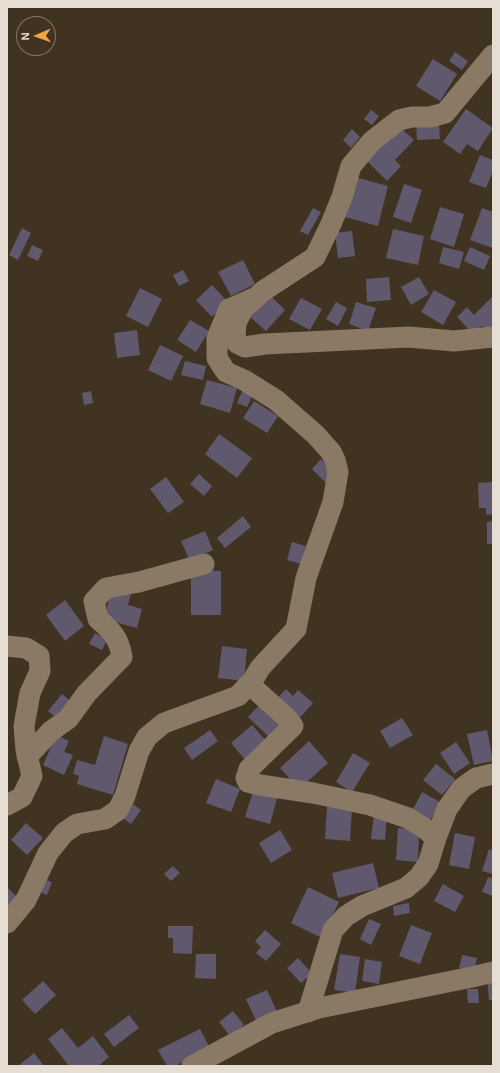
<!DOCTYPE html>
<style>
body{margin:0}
#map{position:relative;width:500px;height:1073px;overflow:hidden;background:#413321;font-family:Helvetica,sans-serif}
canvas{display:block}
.frame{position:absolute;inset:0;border:8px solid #e7ded3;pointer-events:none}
.north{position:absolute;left:16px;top:16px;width:40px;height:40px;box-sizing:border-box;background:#413321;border:1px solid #837768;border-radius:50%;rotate:268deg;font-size:11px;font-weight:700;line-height:16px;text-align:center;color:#e7ded3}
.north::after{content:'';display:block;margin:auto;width:14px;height:18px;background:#f4a443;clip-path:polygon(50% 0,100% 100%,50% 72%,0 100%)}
</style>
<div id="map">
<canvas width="500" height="1073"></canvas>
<div class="frame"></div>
<div class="north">N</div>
</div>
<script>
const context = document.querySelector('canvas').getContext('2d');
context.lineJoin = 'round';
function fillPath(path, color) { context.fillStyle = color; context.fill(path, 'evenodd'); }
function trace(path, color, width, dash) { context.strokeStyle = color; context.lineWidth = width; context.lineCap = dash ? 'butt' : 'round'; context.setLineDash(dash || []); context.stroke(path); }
fillPath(new Path2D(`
 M455 52 468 61 462 70 449 61Z
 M433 59 457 74 440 101 416 86Z
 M466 109 493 128 478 151 467 144 460 154 443 142Z
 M371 110 379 116 372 125 364 119Z
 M439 123 440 139 417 140 416 124Z
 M399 126 414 140 395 160 401 166 387 181 366 160Z
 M352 129 360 137 351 148 343 140Z
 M480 155 493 160V171L486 188 469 182Z
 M355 177 388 186 378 226 345 217Z
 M404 184 422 190 411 223 393 217Z
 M440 207 464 214 454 247 430 239Z
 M313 208 321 212 308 235 300 231Z
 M482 208 493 212V248L470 240Z
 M22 228 31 233 18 260 9 255Z
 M393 229 424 236 418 265 386 258Z
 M352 231 355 256 338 258 335 233Z
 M32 245 43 250 38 261 27 256Z
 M443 247 464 252 459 269 439 263Z
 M470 247 490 256 484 270 464 261Z
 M243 260 255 284 231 296 218 272Z
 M183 270 189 281 179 286 173 275Z
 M389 277 391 300 367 302 366 279Z
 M419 277 429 294 411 305 401 287Z
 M212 285 228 302 212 317 196 300Z
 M140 288 162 299 148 327 126 316Z
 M434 290 456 302 443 325 421 312Z
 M270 295 285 310 266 331 250 317Z
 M493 296V329L489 333 482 326 473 334 457 317 467 307 474 315Z
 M301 298 322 309 310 330 289 319Z
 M336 302 347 308 338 326 326 319Z
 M356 302 376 308 368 331 349 324Z
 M190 320 209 331 196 352 177 340Z
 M137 330 140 355 117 358 114 333Z
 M160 345 183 356 171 381 148 370Z
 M185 361 206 366 203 380 181 375Z
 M207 380 237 388 230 413 200 404Z
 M245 385 255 390 247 407 237 403Z
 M91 391 93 403 84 405 82 393Z
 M254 401 278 416 267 433 243 418Z
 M219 434 252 458 237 478 205 454Z
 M321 459 335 474 326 483 312 469Z
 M199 474 212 486 204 496 190 484Z
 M166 477 184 502 168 513 150 489Z
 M493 482V514L486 515V508H479L478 483Z
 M243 516 251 527 225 548 217 538Z
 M493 521V544H487V522Z
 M205 531 213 550 190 561 181 541Z
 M292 542 306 546 301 564 287 560Z
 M191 570 221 571V615H191Z
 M112 588 131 593 128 605 142 609 137 628 104 619Z
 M65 600 84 626 65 641 46 615Z
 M95 633 107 640 102 650 89 644Z
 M222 646 247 649 244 681 218 678Z
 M286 689 293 696 298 690 313 703 296 722 274 702Z
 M62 694 73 703 59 720 48 711Z
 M263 701 285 722 270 738 248 717Z
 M402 718 413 735 390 748 380 731Z
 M252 725 268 743 247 762 231 743Z
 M210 730 218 741 192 760 184 748Z
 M487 730 493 761 474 765 467 734Z
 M56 735 69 741 64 752 73 755 64 775 43 765Z
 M104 736 128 744 113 795 77 784 79 776 73 774 77 760 95 765Z
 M309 741 328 763 299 789 280 768Z
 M456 742 470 763 454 774 440 753Z
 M353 753 370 763 352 792 336 782Z
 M436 764 455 779 442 795 423 780Z
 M216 779 240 789 231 812 206 803Z
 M254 788 278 795 270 824 245 817Z
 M422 792 440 802 428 825 410 815Z
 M133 804 141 810 131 824 123 818Z
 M327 806 352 807 350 841 325 839Z
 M374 813 387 814 385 840 371 839Z
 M26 823 43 838 27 855 11 840Z
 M398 828 419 829 418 862 396 860Z
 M280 830 292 850 271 863 259 843Z
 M455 833 475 837 469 869 449 865Z
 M489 849 493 850V874L482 871Z
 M373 863 379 888 338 898 332 873Z
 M173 866 180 873 171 881 164 874Z
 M488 877 493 879V896L482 892Z
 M43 879 52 882 47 895 38 891Z
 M443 884 464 896 455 912 434 901Z
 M7 887 19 899 7 911Z
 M308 887 339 902 322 938 291 923Z
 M409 903 410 913 394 916 393 906Z
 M369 919 381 924 371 945 360 939Z
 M411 925 432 933 420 964 399 956Z
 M168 926H193L192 954 173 953V938H168Z
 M265 930 281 944 266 961 256 953 261 947 255 941Z
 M196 954H216V979L195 978Z
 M340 954 360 957 355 993 334 990Z
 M462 955 477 958 474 971 459 968Z
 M298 958 312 973 301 983 287 968Z
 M365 959 382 962 379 984 362 981Z
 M493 978V1000H489L487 979Z
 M43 981 56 995 35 1014 22 1000Z
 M467 989H478L479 1003H468Z
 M267 990 278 1014 257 1023 246 999Z
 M233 1011 244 1025 230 1036 219 1022Z
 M129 1015 139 1028 114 1047 104 1034Z
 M62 1028 78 1048 93 1036 109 1057 98 1066H69L48 1039Z
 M200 1029 210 1048 175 1066H167L158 1050Z
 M34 1053 44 1066H18Z`), '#60586d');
trace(new Path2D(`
 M493 55 445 113 430 117H412L399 120 372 141 351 166 342 197 331 224 315 257 263 291 243 309 236 323 235 336 237 343 245 347 265 344 409 337 454 341 493 337
 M7 646 26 648 39 656 40 671 30 693 24 726 26 750 32 776 22 797 7 805
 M249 684 286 717 293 726 249 769 246 778 248 782 260 785 313 793 370 805 408 818 424 828 436 838
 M27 757 51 731 68 719 87 693 122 657C119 638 112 631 98 619L94 601 106 588 139 582 204 564
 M7 923 26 900 48 853 64 833 77 824 105 819 118 810 125 796 139 751 147 737 164 723 238 696 253 680 260 668 296 629 306 578 333 502 338 472 335 460 331 452 316 435 276 400 244 380 226 372 217 358V338L229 309 254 298
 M308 1012 333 930 346 916 362 906 406 888 419 877 428 864 436 838 447 809 461 789 476 778 493 774
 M192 1066 272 1023 319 1008 472 977 493 972`), '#8a7a65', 21);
</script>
